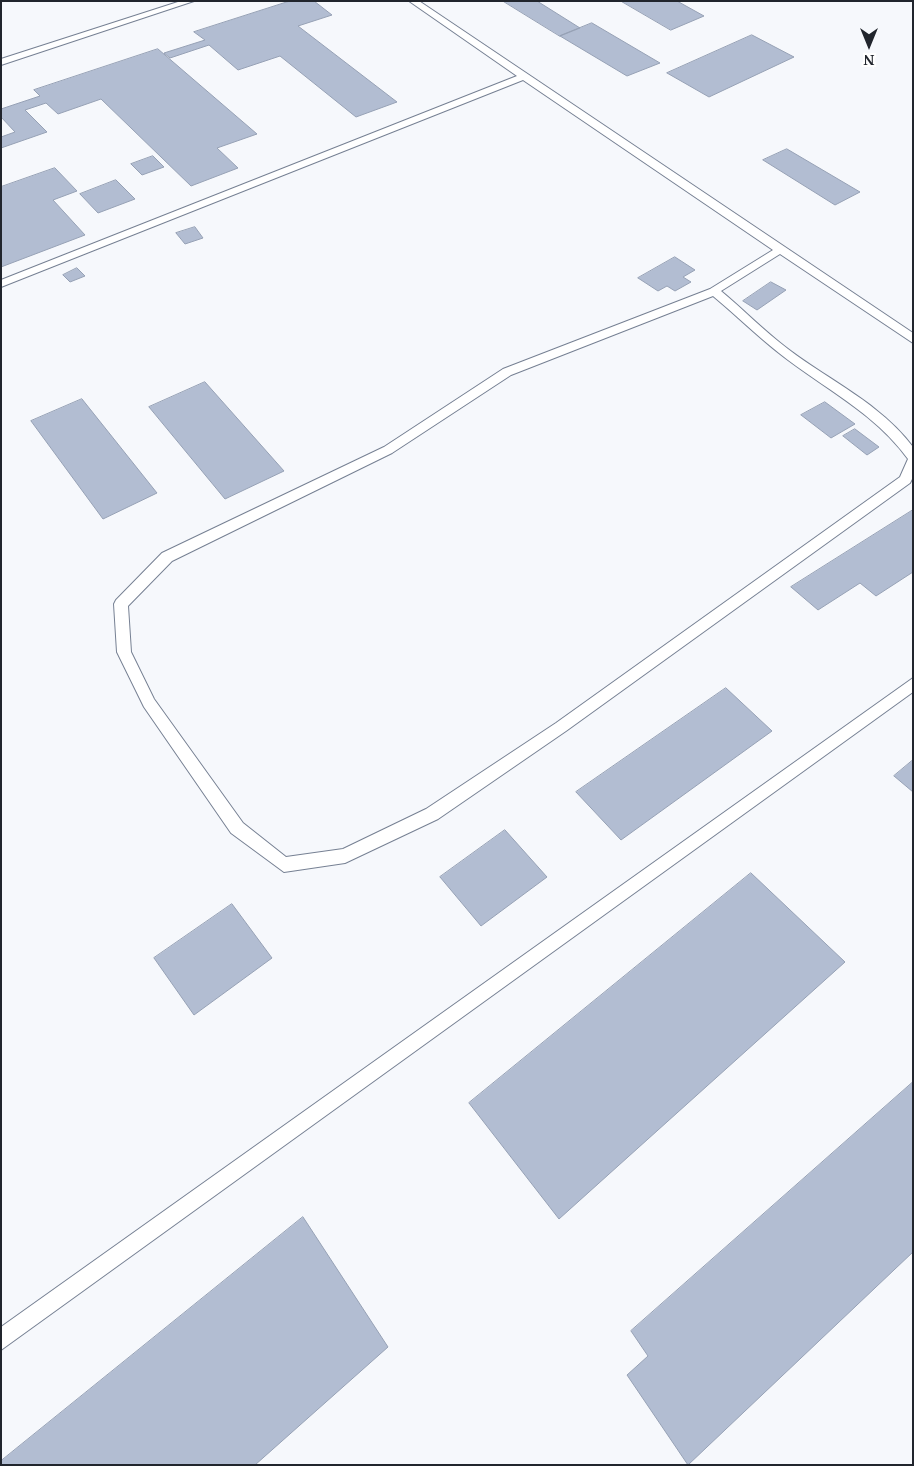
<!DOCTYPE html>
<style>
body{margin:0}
#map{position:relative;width:914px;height:1466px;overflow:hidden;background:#f6f8fc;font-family:"Noto Serif",serif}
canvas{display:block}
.frame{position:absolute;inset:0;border:2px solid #21252d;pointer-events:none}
.north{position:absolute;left:844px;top:20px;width:50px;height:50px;-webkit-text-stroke:4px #fff;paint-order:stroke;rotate:180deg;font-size:14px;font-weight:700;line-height:20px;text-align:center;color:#21252d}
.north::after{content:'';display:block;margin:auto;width:18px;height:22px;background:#21252d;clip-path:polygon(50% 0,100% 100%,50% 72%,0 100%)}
</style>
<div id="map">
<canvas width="914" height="1466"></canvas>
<div class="frame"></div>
<div class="north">N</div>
</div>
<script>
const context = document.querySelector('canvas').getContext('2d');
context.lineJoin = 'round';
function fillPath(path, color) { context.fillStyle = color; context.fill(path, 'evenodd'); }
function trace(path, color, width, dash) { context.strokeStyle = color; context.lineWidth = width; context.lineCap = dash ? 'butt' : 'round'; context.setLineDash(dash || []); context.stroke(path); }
const building = new Path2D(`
 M290 1H314L332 15 298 26 397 102 356 117 280 56 238 70 209 45 170 58 164 53 205 40 194 32Z
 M503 1H537L580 28 560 36Z
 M621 1H677L704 16 671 30Z
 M592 23 660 63 627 76 560 36Z
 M752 35 794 57 709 97 667 73Z
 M158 49 257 134 217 148 238 168 191 186 101 99 58 114 46 103 25 110 47 132 1 148V137L15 132 1 117V109L40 96 34 90Z
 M787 149 860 192 835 205 763 160Z
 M153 156 164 167 142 175 131 164Z
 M55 168 77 191 53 200 85 235 1 267V187Z
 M116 180 135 199 98 213 80 194Z
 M195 227 203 238 185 244 176 233Z
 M675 257 695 270 683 277 691 282 675 291 667 286 658 291 638 278Z
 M77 268 85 276 70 282 63 275Z
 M771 282 786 290 757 310 743 301Z
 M205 382 284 471 225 499 149 407Z
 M82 399 157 493 103 519 31 421Z
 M825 402 855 424 831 438 801 415Z
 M855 429 879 447 867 455 843 436Z
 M913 510V572L876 596 860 583 818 610 791 587Z
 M726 688 772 731 621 840 576 792Z
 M913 760V792L894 776Z
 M505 830 547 877 481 926 440 877Z
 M751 873 845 962 559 1219 469 1103Z
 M232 904 272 958 194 1015 154 958Z
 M913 1082V1252L688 1465 627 1375 648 1356 631 1331Z
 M303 1217 388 1347 255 1465H1V1461Z`);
fillPath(building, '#b2bdd2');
trace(building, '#96a1b5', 1);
const service = new Path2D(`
 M181 1H194L1 65V59Z
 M409 1H419L913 333V343L780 254 721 291C744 310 764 331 788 349 830 381 881 404 913 447V477L910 483 566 731 438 819 345 863 284 872 231 833 144 707 117 652 114 604 116 600 162 553 384 447 503 369 710 289 773 250 523 80 1 287V280L517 76ZM713 296C735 314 756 335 779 353 823 388 874 412 908 459L900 477 556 723 426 809 343 849 286 857 243 823 154 699 131 652 128 606 172 561 392 453 511 375Z
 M913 678V692L1 1350V1327Z`);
trace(service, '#768093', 2);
fillPath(service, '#fff');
</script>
